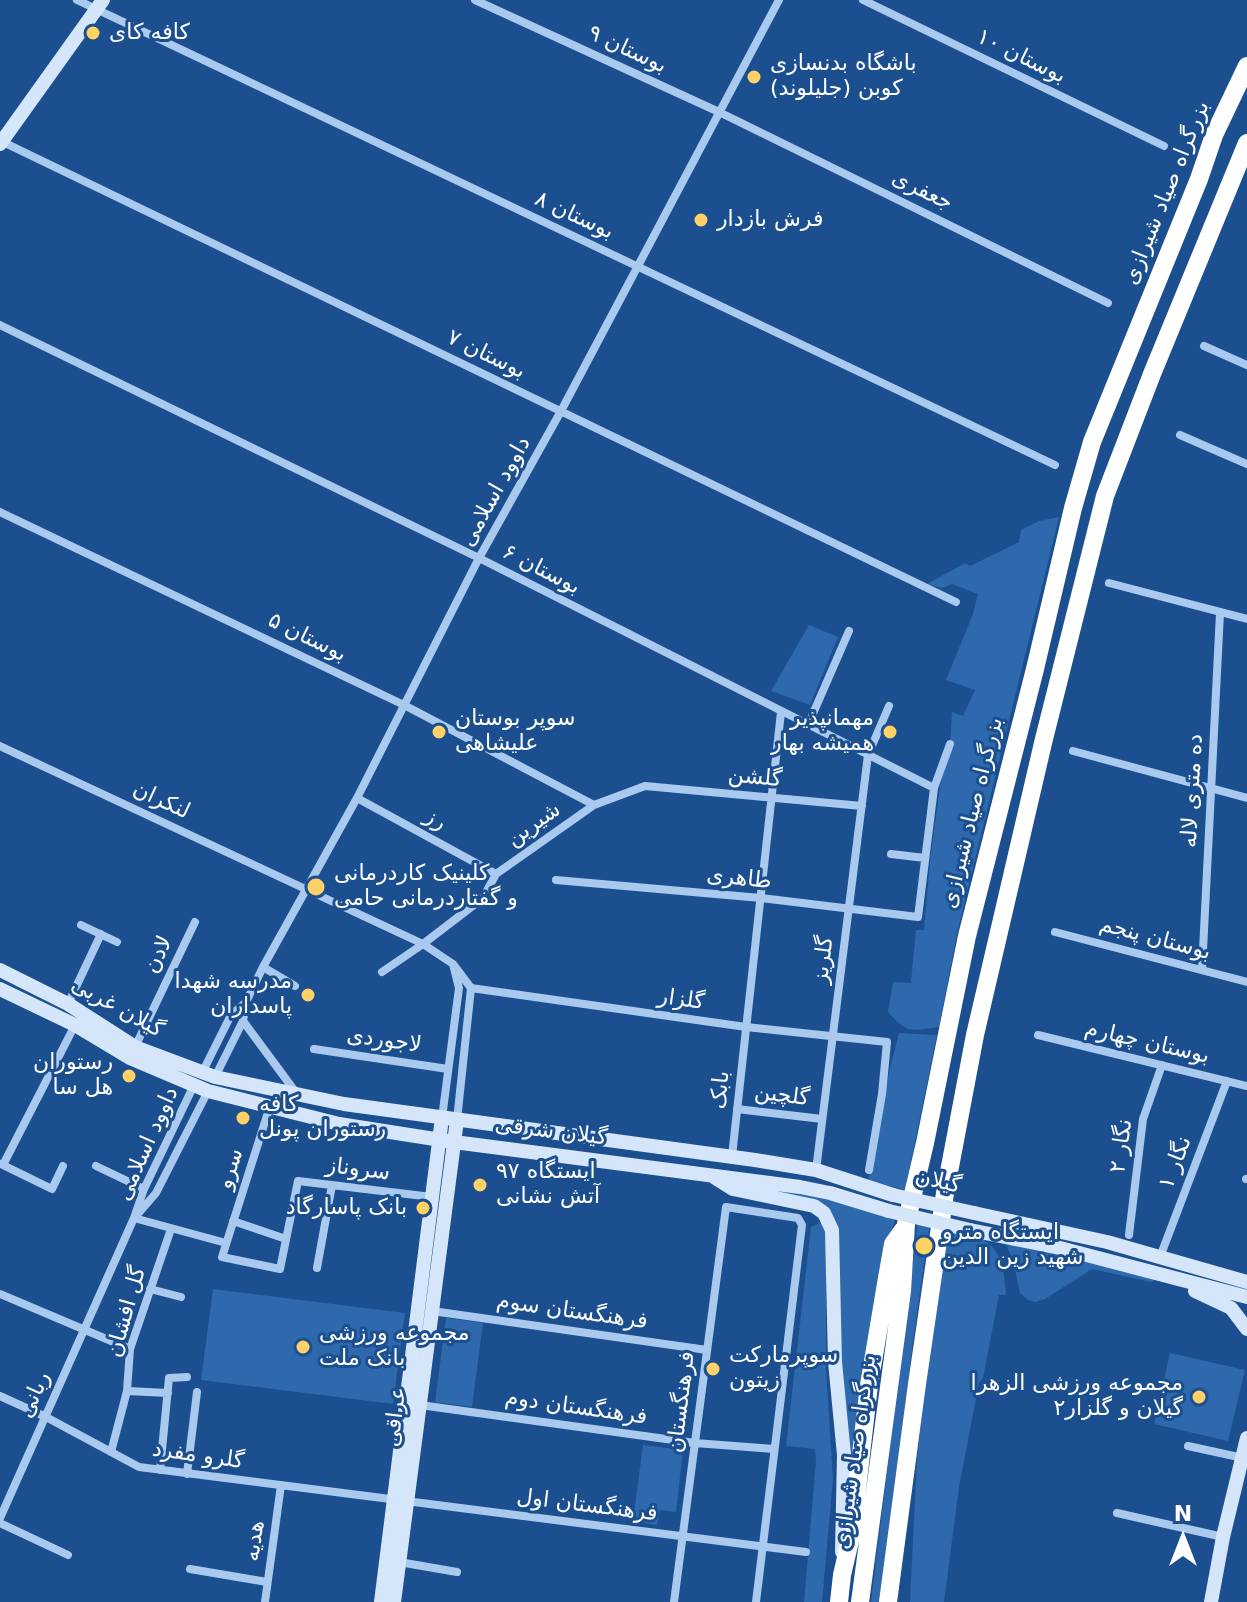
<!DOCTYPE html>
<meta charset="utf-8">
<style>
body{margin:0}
#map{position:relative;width:1247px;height:1602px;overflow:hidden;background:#1b4f8f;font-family:"DejaVu Sans",sans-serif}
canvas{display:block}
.north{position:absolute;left:1143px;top:1498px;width:80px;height:80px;-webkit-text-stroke:6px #1b4f8f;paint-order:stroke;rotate:0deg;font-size:22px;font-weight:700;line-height:32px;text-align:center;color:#fff}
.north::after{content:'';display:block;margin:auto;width:28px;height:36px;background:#fff;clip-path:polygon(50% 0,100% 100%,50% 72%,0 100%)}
</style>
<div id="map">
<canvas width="1247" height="1602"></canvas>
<div class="north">N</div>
</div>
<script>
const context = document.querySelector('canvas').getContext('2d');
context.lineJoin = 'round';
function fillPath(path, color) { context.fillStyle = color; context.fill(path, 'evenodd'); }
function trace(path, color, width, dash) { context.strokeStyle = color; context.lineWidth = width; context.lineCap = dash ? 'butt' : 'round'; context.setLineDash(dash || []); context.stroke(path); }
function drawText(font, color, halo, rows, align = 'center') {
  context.font = font + ' "DejaVu Sans","Noto Naskh Arabic",sans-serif'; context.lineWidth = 6; context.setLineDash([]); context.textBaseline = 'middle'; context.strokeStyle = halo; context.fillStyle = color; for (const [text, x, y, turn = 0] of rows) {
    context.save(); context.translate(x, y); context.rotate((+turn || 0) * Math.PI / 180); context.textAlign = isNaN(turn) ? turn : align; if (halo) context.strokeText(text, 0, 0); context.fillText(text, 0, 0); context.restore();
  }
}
fillPath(new Path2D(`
 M1059 517 957 933 939 1027C910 1031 908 1034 888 1012L893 982 913 983 911 982 916 930H924L930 861 940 786 950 748 952 712 963 716 975 690 946 680 973 614 978 594 952 584 942 588 927 584 965 563 970 566 1019 542 1021 530 1039 521Z
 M809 625 838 637 810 705 771 691Z
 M899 1033 937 1035 905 1190 868 1180 890 1068Z
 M753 1184 814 1195 896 1215 891 1235 853 1497 840 1386 837 1232 793 1197Z
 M918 1220 930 1223 913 1341 881 1602H871Z
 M820 1223 826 1226V1369L833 1479 822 1602H804L816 1461 815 1449 786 1446 811 1227Z
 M948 1226C994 1241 1003 1246 1006 1295H999L983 1378 979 1383 959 1487 944 1602H910L917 1457 930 1349Z
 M1012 1242 1154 1279V1281L1151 1282 1092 1269 1045 1299 1035 1302 1028 1300 1020 1293 1014 1265 1007 1246Z
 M213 1289 405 1313 393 1404 201 1380Z
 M446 1318 483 1323 472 1407 435 1402Z
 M1170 1353 1245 1370 1228 1441 1154 1424Z
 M643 1445 683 1450 676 1512 660 1510 657 1525 633 1521Z`), '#2e69ad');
trace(new Path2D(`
 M77 0 1055 465
 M475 0 719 112 1108 303
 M863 0 1164 146
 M1 141 956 602
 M0 325 479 558 934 788
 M1204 346 1247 365
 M1180 435 1247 464
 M0 512 404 705 594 805
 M1109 583 1247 619
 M808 725 849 631
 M0 746 423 944 453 964
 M1073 751 1247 798
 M357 798 496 874
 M891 854 925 858
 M556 880 761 898 918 917 934 788 950 744
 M81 925 117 942
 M1055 932 1247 982
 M263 967 295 986
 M1202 970 1220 613
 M382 972 423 944 483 898 496 874 594 805 645 786 862 806
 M471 988 746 1027 887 1042 882 1094 869 1170
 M68 1004 101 934
 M243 1021 297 1094
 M1038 1035 1247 1086
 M135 1047 195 922
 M314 1049 448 1069
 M202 1073 231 1015 245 1003
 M215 1077 243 1021 246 1002 263 967 357 798 479 558 561 411 779 0
 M270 1106 222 1257 280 1269 298 1181 432 1197
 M737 1109 822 1119
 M442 1118 459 988 453 964 471 988 457 1120
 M732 1156 781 712
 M1 1164 52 1189 63 1166
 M3 1165 75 1025
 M96 1166 144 1189
 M816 1170 868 755 889 706
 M1246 1179H1247
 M137 1215 156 1193 208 1091
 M134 1218 226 1243
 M233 1221 286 1239
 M1129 1235 1143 1119 1162 1065
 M1160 1257 1227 1081
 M317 1268 332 1185
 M150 1289 181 1297
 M0 1294 130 1349
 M432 1311 707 1350
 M127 1391 168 1393
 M0 1396 46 1417 139 1467 806 1552
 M420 1405 695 1443 774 1449
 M1188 1446 1243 1458
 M111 1452 127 1391 130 1349 171 1229
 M160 1470 169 1378 187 1377
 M187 1474 197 1392
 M1117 1513 1223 1537
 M0 1518 134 1218 144 1189 194 1085
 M0 1523 68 1555
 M399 1562 457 1572
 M190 1569 267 1582
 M265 1602 281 1485
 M674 1602 726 1207 798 1218 802 1225 756 1602`), '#a9c9ee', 8);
trace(new Path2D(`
 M0 144 103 0
 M0 970 68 1004 135 1047 215 1077 344 1104 755 1160 816 1170 893 1195
 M0 989 75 1025 130 1058 208 1091 339 1124 454 1142 800 1187 830 1193 889 1211
 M714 1177 733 1189 814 1206 824 1213 832 1230 835 1362 844 1455 842 1552
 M974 1213 1107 1242 1247 1282
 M970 1230 1060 1248 1247 1297
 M1195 1291 1231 1308 1247 1329
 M381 1602 442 1118
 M394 1602 457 1120
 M1211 1602 1223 1537 1247 1438`), '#d6e6fa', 14);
trace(new Path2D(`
 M839 1602 842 1575 852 1532 869 1385 887 1278 893 1244 903 1230
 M860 1602 902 1291 906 1224 925 1143 967 936 1035 669 1073 508 1092 442 1199 179 1214 135 1247 66
 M888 1602 917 1384 945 1193 975 1035 1043 743 1105 496 1152 374 1247 143`), '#fff', 18);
trace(new Path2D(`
 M893 1195 974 1213
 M889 1211 970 1230`), '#d6e6fa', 14);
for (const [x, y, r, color] of [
 [93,33,8,"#ffd166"],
 [754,77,8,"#ffd166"],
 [701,220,8,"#ffd166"],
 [439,732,8,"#ffd166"],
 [890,732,8,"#ffd166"],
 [316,887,10,"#ffd166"],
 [308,995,8,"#ffd166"],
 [129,1076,8,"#ffd166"],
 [243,1118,8,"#ffd166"],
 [480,1185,8,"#ffd166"],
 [423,1208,8,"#ffd166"],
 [924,1246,10,"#ffd166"],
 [303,1347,8,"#ffd166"],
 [713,1369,8,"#ffd166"],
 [1199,1397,8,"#ffd166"]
]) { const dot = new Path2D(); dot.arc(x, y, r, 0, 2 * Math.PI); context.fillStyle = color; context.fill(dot); trace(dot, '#1b4f8f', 3); }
drawText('22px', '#fff', '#1b4f8f', [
 ["کافه کای",109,33],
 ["باشگاه بدنسازی",770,64],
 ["کوبن (جلیلوند)",770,89],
 ["فرش بازدار",717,220],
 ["سوپر بوستان",455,719],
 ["علیشاهی",455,744],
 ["مهمانپذیر",874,719,"right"],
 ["همیشه بهار",874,744,"right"],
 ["کلینیک کاردرمانی",334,874],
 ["و گفتاردرمانی حامی",334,899],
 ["مدرسه شهدا",292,982,"right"],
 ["پاسداران",292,1007,"right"],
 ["رستوران",113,1063,"right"],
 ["هل سا",113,1088,"right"],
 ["کافه",259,1105],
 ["رستوران پونل",259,1130],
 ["ایستگاه ۹۷",496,1172],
 ["آتش نشانی",496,1197],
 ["بانک پاسارگاد",407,1208,"right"],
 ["ایستگاه مترو",942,1233],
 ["شهید زین الدین",942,1258],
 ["مجموعه ورزشی",319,1334],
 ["بانک ملت",319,1359],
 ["سوپرمارکت",729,1356],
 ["زیتون",729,1381],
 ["مجموعه ورزشی الزهرا",1183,1384,"right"],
 ["گیلان و گلزار۲",1183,1409,"right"]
], 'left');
drawText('22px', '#fff', '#1b4f8f', [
 ["بوستان ۹",627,50,25],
 ["بوستان ۱۰",1021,57,26],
 ["جعفری",922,191,26],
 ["بزرگراه صیاد شیرازی",1167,193,-68],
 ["بوستان ۸",574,216,25],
 ["بوستان ۷",486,355,26],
 ["داوود اسلامی",496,492,-61],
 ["بوستان ۶",541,570,27],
 ["بوستان ۵",307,638,26],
 ["گلشن",755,778,5],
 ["ده متری لاله",1193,791,-87],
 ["لنکران",161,801,25],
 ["بزرگراه صیاد شیرازی",973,813,-76],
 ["رز",435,820,29],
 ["شیرین",534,825,-35],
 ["طاهری",739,879,6],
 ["بوستان پنجم",1155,939,15],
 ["لادن",159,955,-64],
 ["گلریز",824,960,-83],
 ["گلزار",681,1000,8],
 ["گیلان غربی",117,1008,29],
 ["لاجوردی",384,1041,8],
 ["بوستان چهارم",1147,1043,13],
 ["بابک",721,1090,-84],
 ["گلچین",782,1096,7],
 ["گیلان شرقی",551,1132,7],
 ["داوود اسلامی",148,1144,-66],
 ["نگار ۲",1122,1146,-82],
 ["نگار ۱",1176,1163,-69],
 ["سرو",231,1169,-72],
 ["سروناز",358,1170,7],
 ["گیلان",938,1182,13],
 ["گل افشان",127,1312,-74],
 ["فرهنگستان سوم",572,1312,8],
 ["ربانی",35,1395,-66],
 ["فرهنگستان",682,1402,-83],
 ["فرهنگستان دوم",576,1408,8],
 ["عراقی",396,1417,-83],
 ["بزرگراه صیاد شیرازی",856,1452,-82],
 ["گلرو مفرد",198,1456,8],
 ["فرهنگستان اول",587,1506,7],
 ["هدیه",255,1541,-82]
]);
</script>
